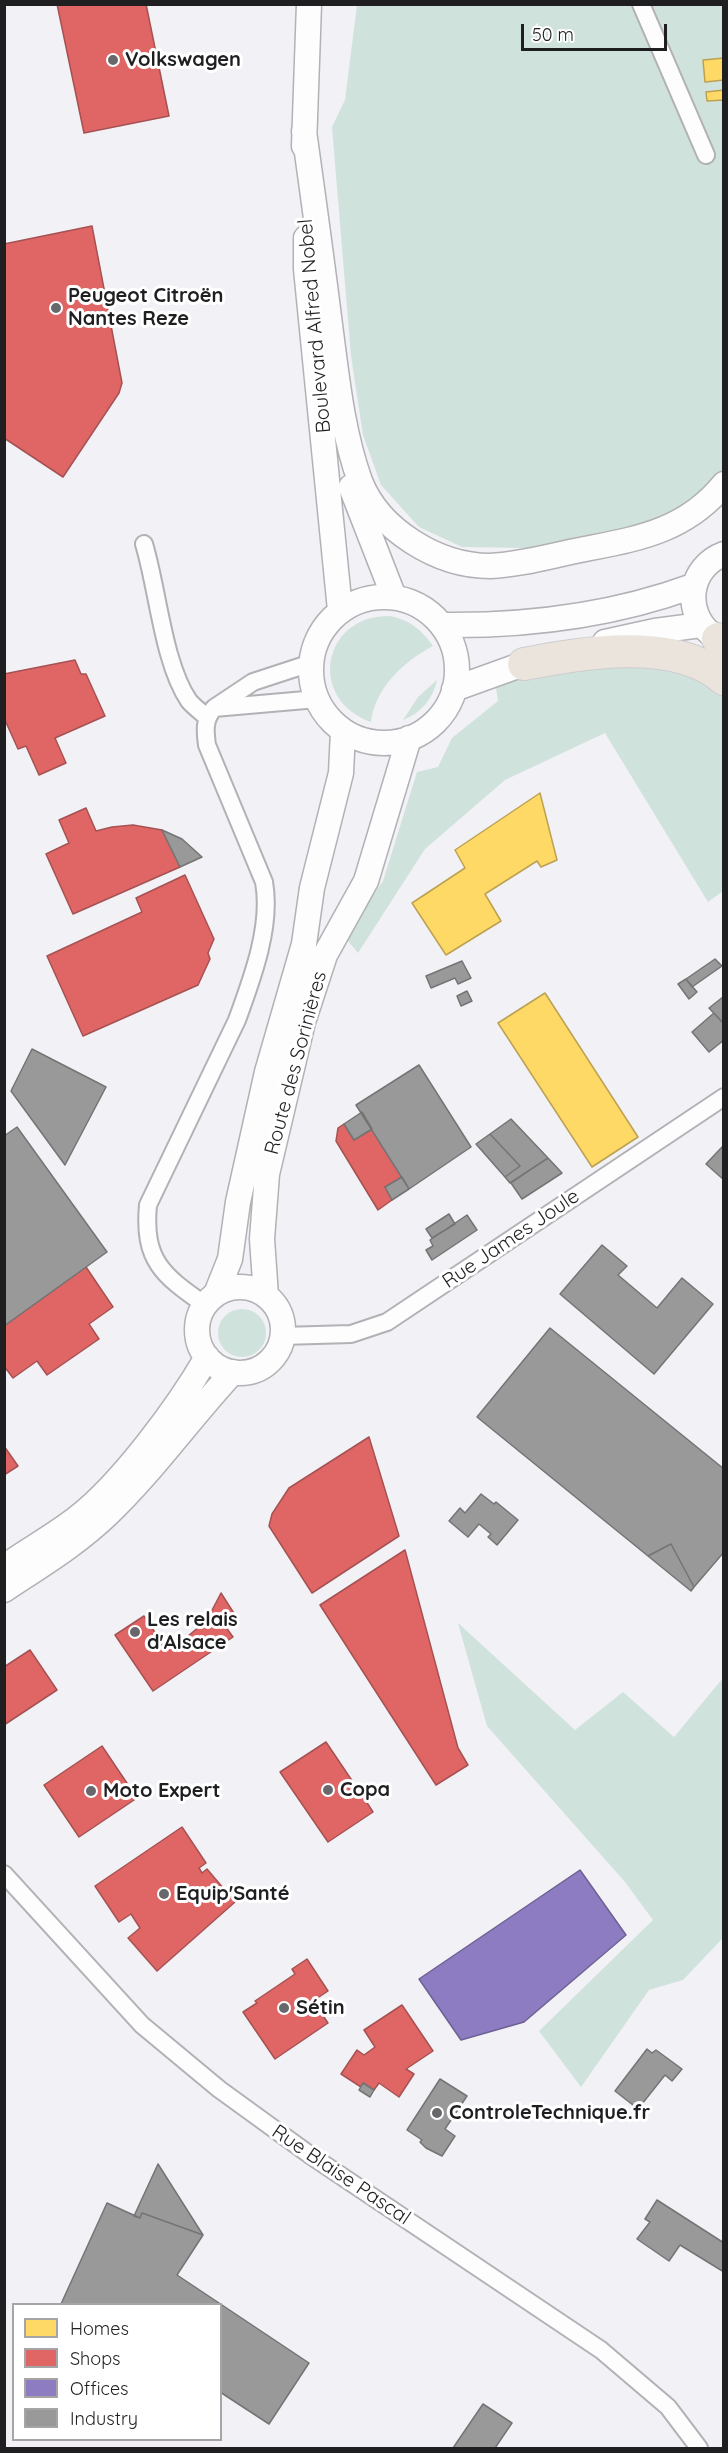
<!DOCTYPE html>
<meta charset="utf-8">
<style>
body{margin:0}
#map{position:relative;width:728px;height:2453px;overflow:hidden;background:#f1f1f6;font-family:Quicksand,sans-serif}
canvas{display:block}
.frame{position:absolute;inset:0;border:6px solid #1f1f22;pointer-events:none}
.legend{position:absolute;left:12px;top:2303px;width:210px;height:138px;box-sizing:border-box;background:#fff;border:2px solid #a5a5a7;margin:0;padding:8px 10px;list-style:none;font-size:18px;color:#1f1f22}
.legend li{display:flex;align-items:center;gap:12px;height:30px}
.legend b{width:30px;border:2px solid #a5a5a7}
.scale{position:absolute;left:521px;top:24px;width:146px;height:27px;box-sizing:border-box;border:3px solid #1f1f22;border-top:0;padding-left:8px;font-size:18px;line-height:21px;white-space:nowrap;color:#1f1f22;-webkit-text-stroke:4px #fff;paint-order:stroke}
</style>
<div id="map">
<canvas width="728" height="2453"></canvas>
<div class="frame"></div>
<ul class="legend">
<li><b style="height:16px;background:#ffd966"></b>Homes</li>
<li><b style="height:16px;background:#e06666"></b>Shops</li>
<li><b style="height:16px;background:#8e7cc3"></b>Offices</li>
<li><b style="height:16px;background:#999"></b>Industry</li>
</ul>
<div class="scale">50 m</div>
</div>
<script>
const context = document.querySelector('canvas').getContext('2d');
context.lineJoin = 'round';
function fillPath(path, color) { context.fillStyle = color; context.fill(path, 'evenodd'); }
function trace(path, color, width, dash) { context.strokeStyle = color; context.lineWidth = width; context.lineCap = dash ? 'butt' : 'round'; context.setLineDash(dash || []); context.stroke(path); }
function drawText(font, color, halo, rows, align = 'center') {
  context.font = font + ' Quicksand,sans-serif'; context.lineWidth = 6; context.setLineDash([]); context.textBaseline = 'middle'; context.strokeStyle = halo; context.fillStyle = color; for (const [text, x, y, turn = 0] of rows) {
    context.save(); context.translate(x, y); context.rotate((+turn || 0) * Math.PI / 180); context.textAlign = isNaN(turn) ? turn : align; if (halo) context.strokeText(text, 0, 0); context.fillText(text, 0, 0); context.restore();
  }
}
fillPath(new Path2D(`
 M357 5H723L724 471 704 495 680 516 632 530 527 548 462 547 419 527 381 485 363 435 351 356 332 127 345 100Z
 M390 616C410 620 422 630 433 646 404 661 375 688 371 722 307 699 322 615 390 616Z
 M639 660 699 674 723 696V891L708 902 605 733 505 780 425 849 358 953 344 936 383 881 417 772 438 767 452 738 498 701 496 688 531 674Z
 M437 680C433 699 421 713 403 720L418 697Z
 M218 1333a24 24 0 1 1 48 0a24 24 0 1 1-48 0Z
 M458 1623 575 1730 623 1692 674 1737 723 1678V1938L683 1980 649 1990 581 2087 539 2031 653 1920 625 1882 487 1726Z`), '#d0e2dc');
const homes = new Path2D(`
 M724 58V80L705 82 703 60Z
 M724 90V100L707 101 706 92Z
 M540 793 557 860 541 867 537 861 485 894 501 921 446 955 412 903 465 868 455 850Z
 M545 993 638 1137 592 1167 498 1023Z`);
fillPath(homes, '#ffd966');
trace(homes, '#bca152', 1.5);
const shops = new Path2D(`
 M57 4H146L169 116 84 133Z
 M92 226 122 383 119 393 63 477 4 438V244Z
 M75 660 81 674H86L105 716 55 738 66 763 39 775 26 746 18 749 4 718V674Z
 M86 808 96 831 112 827 133 825 162 830 180 867 73 914 46 854 69 843 59 820Z
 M185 875 214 939 208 953 210 959 198 985 83 1036 47 956 142 912 136 898Z
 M344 1124 354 1140 372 1129 402 1177 385 1187 392 1200 378 1210 336 1141 338 1128Z
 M86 1267 113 1307 89 1324 99 1339 47 1375 37 1361 13 1378 4 1366V1326Z
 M369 1437 399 1536 312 1593 269 1526 272 1514 289 1488Z
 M4 1446 18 1466 4 1475Z
 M405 1550 458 1748 468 1765 436 1785 320 1605Z
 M221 1593 237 1618 225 1626 233 1637 153 1691 115 1635 144 1616 166 1649 181 1642 200 1626 209 1616Z
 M30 1650 57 1690 4 1725V1667Z
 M326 1742 357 1788 361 1786 365 1792 362 1795 373 1812 328 1842 280 1772Z
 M102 1746 137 1798 79 1837 44 1785Z
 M182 1827 206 1863 199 1868 202 1873 207 1869 235 1902 157 1971 128 1938 140 1928 131 1914 119 1922 95 1886Z
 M307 1959 328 1991 313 2001 328 2023 275 2059 243 2012 257 2003 255 2001 295 1974 292 1969Z
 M402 2005 433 2051 406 2069 414 2074 399 2097 379 2083 374 2090 363 2083 361 2087 341 2074 357 2050 364 2055 375 2047 364 2030Z`);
fillPath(shops, '#e06666');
trace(shops, '#a65152', 1.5);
const offices = new Path2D(`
 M580 1870 626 1935 524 2022 461 2040 419 1979Z`);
fillPath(offices, '#8e7cc3');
trace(offices, '#6d6093', 1.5);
const industry = new Path2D(`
 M162 830 182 839 202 857 180 867Z
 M715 959 722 966 692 987 686 979Z
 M462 961 471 978 458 984 455 978 431 988 426 976Z
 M686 979 697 992 689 999 678 984Z
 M467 991 472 1001 461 1006 457 996Z
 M723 997H724V1024L709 1008Z
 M714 1013 724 1024V1040L709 1052 692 1032Z
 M32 1049 106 1087 65 1165 11 1091Z
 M419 1065 471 1147 409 1189 356 1105Z
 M362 1112 372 1129 354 1140 344 1124Z
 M511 1119 548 1158 510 1183 505 1177 520 1166 490 1134Z
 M17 1127 107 1252 4 1326V1136Z
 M490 1134 520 1166 505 1177 476 1144Z
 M722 1147 724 1148V1180L706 1164Z
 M548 1158 562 1173 522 1199 511 1183Z
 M402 1177 409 1189 392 1200 385 1187Z
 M449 1214 455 1224 432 1238 426 1229Z
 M467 1215 477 1230 432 1260 426 1250 433 1246 430 1240Z
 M602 1245 627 1266 618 1275 657 1308 682 1278 713 1304 654 1374 560 1294Z
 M550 1328 724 1469V1552L694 1587 671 1544 648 1556 477 1417Z
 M481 1494 494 1504 496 1502 518 1520 497 1545 488 1537 491 1534 479 1524 468 1537 449 1521 460 1508 465 1513Z
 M671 1544 694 1587 691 1591 648 1556Z
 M647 2049 652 2053 656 2050 682 2069 672 2081 665 2075 638 2109 615 2091Z
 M440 2079 467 2096 445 2129 455 2136 442 2156 426 2148 420 2142 422 2140 407 2130Z
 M363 2083 374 2090 370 2097 359 2090Z
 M158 2164 203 2235 142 2213 140 2218 134 2216Z
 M657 2200 724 2243V2272L680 2245 669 2261 637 2239 650 2222 645 2219Z
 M107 2203 140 2218 142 2213 203 2235 177 2275 309 2363 269 2424 220 2392V2304H61Z
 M483 2404 512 2423 495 2448H453Z`);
fillPath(industry, '#999');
trace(industry, '#747475', 1.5);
const street = new Path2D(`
 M641 4 706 155
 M144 544C158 590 163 663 189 701 194 707 201 712 207 717
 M311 663 253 682 214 708 317 699
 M205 1305C162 1275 143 1260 148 1205L237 1020C252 979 272 926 264 882L207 745C205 730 204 720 214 708
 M282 1336 351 1334 387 1322 724 1097
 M4 1874 142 2025 219 2089 310 2155 601 2350 668 2407 699 2448`);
const secondary = new Path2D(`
 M304 131C313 196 322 260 330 325 337 377 342 431 360 481 379 530 438 566 490 566 513 565 535 560 557 555 622 540 679 539 724 484
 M304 146 309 4
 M306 238V269L340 610
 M351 487 394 597
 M311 670a73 73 0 1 1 146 0a73 73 0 1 1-146 0Z
 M443 625C527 626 614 615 693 586
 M711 634C683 611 689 567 724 554
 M605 642 655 631 701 625
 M454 689 540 658
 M197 1330a43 43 0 1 1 86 0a43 43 0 1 1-86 0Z
 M216 1294 230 1259 238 1202 267 1072 304 944 312 888 341 773 343 731
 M266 1296 262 1239 267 1174 303 1022 325 955 366 881 409 738
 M4 1567C28 1550 54 1536 77 1518 121 1484 179 1406 207 1357
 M4 1590C40 1566 77 1544 108 1514 154 1470 190 1418 233 1372`);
const highway = new Path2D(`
 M718 639 724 647
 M524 664C583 653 674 636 724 679`);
trace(street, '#b2b1b5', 20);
trace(secondary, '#b2b1b5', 27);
trace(highway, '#cdcdd0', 34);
trace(street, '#fdfdfe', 16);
trace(secondary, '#fdfdfe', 24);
trace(highway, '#ebe4dc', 32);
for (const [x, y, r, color] of [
 [113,60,6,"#68686c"],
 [56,308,6,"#68686c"],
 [135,1632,6,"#68686c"],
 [328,1790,6,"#68686c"],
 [91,1791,6,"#68686c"],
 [164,1894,6,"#68686c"],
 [284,2008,6,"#68686c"],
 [437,2113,6,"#68686c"]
]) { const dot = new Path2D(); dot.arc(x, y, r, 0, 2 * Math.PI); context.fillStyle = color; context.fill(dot); trace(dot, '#fff', 2); }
drawText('bold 20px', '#1f1f22', '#fff', [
 ["Volkswagen",125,60],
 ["Peugeot Citroën",68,296],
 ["Nantes Reze",68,319],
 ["Les relais",147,1620],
 ["d'Alsace",147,1643],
 ["Copa",340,1790],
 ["Moto Expert",103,1791],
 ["Equip'Santé",176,1894],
 ["Sétin",296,2008],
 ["ControleTechnique.fr",449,2113]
], 'left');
drawText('20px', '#1f1f22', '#fff', [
 ["Boulevard Alfred Nobel",315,326,-95],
 ["Route des Sorinières",296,1063,-75],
 ["Rue James Joule",511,1239,-34],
 ["Rue Blaise Pascal",341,2175,34]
]);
</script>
